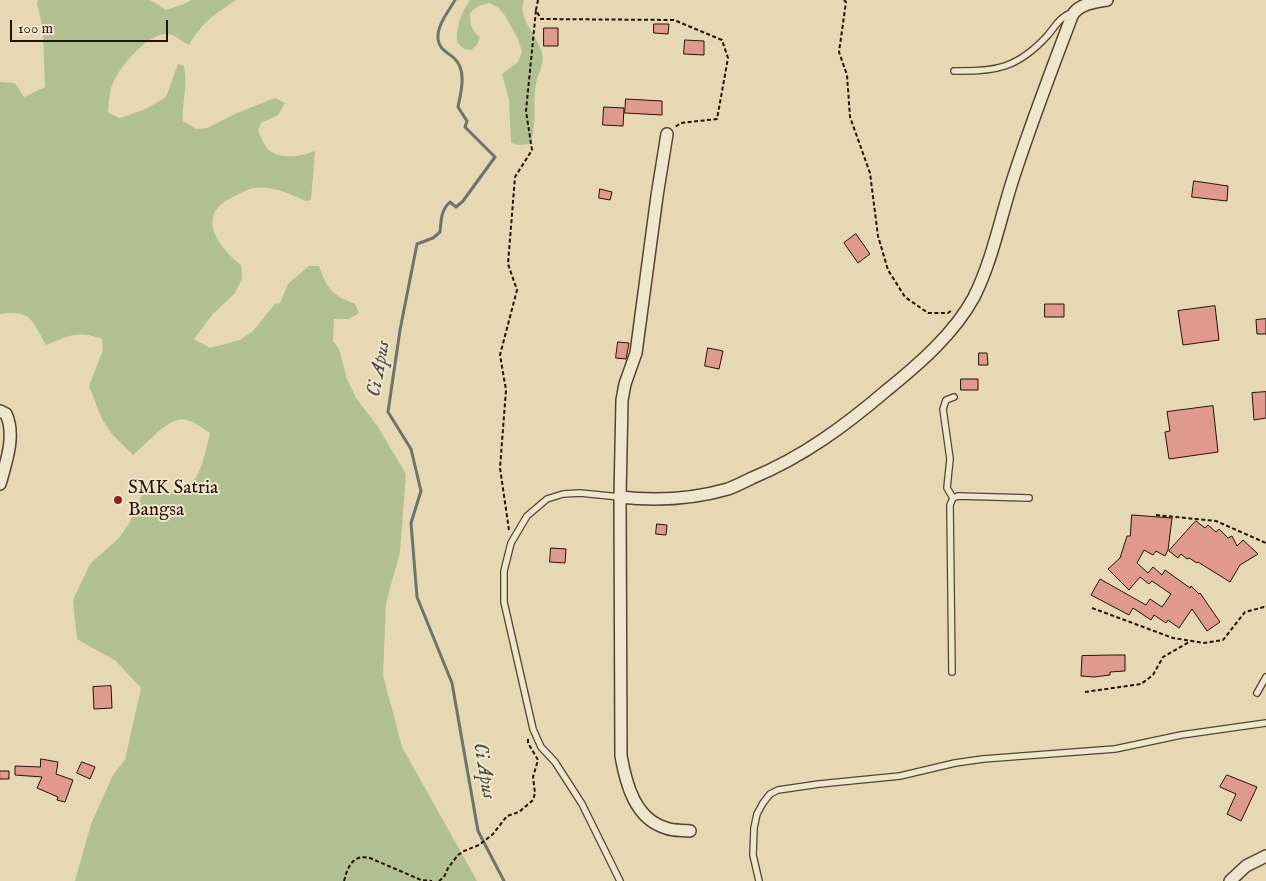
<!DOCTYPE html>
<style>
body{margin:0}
#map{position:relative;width:1266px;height:881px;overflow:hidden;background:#e5d8b2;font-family:"IM FELL English",serif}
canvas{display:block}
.scale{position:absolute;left:10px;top:20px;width:158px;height:22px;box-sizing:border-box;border:2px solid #261104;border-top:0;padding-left:6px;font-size:15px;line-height:18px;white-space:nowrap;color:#261104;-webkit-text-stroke:4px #eee6cd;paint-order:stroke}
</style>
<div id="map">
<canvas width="1266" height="881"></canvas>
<div class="scale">100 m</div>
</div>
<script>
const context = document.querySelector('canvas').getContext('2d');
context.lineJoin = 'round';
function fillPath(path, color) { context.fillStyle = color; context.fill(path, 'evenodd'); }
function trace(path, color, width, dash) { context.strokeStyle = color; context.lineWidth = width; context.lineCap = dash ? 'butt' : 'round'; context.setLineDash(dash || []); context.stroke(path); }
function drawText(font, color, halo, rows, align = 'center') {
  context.font = font + ' "IM FELL English",serif'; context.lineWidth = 4; context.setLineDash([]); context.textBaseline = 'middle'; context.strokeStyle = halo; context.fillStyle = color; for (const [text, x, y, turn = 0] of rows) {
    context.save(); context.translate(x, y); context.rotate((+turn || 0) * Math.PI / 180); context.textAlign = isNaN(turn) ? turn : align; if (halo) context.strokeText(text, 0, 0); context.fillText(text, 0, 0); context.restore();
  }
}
fillPath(new Path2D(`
 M39 0H150L166 10 184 4 191 0H236C214 15 202 22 189 45 183 42 175 35 169 34 150 31 119 67 113 83 109 91 109 104 108 113L120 118 146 109 166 97 178 64 184 66C188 86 182 101 183 121L196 129 207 128 237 113 275 98 285 103 278 115 261 123 258 130C261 137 264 146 270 151 282 160 303 156 315 151L311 200 306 201C291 194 271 185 254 188 247 189 239 194 233 197 195 214 217 246 241 265L242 279 235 293 212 315 194 339 210 348 240 340 253 331 275 304 280 303 288 284 309 266H319C328 290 332 295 355 304L359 313 349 319H334L333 341 339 349 347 379 356 398 378 427 406 474 400 552 386 603 383 675 402 747 477 881H75L91 824 113 775 125 760 141 688 116 661 77 639 73 600 90 564 119 538 130 522 142 495C161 494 190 493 199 472 204 460 207 446 210 433 204 429 195 422 187 420 170 414 146 445 133 455L112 434 102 419 89 386 103 350 102 339C76 330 70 336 46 345 33 321 31 309 0 314V82L15 83 24 97 45 87 43 30 37 3Z
 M470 0H524C517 19 538 36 542 53 545 63 538 73 536 83 532 104 538 123 530 144L519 145 511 143 509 100 502 74 518 62 522 52 518 39 506 17 498 7 489 3 478 6 470 13C470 24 471 30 480 37L477 45 471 50 464 49 457 42C456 28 461 12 470 0Z`), '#b0c090');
trace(new Path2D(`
 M455 0C448 12 437 25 438 39 439 50 448 52 455 59 467 71 461 92 458 107L467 121 465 127 495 157 463 201 456 207 450 202C441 210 441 220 440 232L433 238 417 244 400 330 388 412 411 449 421 491 411 523 417 597 452 683 478 831 504 881`), '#6b756f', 3);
const building = new Path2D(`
 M654 24H669L668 34 654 33Z
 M544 28H558V46H544Z
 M685 40 704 41V55L684 54Z
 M626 99 662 101V115L625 113Z
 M604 107 624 108 623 126 603 125Z
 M1194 181 1228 186 1227 201 1192 197Z
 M600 189 612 192 610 200 599 198Z
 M856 234 870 254 858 263 844 243Z
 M1045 304H1064V317H1045Z
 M1215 306 1219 340 1183 345 1178 311Z
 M1266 319V334H1257L1256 320Z
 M618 342 629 343 626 359 616 358Z
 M708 348 723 351 719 369 705 366Z
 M979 353H987L988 365H979Z
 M961 379H978V390H961Z
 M1266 392V418L1254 420 1252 393Z
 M1213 406 1218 452 1169 459 1165 432 1170 431 1167 412Z
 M1132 515 1172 518 1168 550 1165 556 1156 551 1153 555 1144 550 1137 563 1148 573 1153 567 1162 575 1165 570 1190 588 1191 586 1199 594 1200 593 1220 622 1207 631 1192 609 1179 628 1168 620 1166 623 1154 615 1151 620 1133 608 1129 615 1091 595 1100 579 1146 605 1150 599 1162 607 1171 594 1152 581 1149 584 1140 577 1129 590 1108 569 1120 558 1127 536H1130Z
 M1196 521 1205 528 1208 525 1216 532 1219 529 1228 538 1232 536 1237 546 1243 540 1258 554 1240 565 1230 582 1198 562 1197 563 1189 558 1187 559 1181 554 1178 558 1169 551Z
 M657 524 667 525 666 535 656 534Z
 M551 548 566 549 565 563 550 562Z
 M1113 655H1125V671L1110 672V675L1094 677 1081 676 1082 656Z
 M111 686 112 708 94 709 93 687Z
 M41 759 58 762 56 774 73 780 65 802 57 800 58 797 37 788 42 777 15 775V766L40 767Z
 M82 762 95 767 90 779 77 773Z
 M0 771H9V779H0Z
 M1227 775 1257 787 1241 821 1227 814 1236 794 1220 787Z`);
fillPath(building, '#e09a8c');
trace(building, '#261104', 1);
const lane = new Path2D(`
 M954 71C996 72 1018 68 1048 35 1056 25 1061 16 1073 12
 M620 497 580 493 563 494 547 499 527 516 511 543 504 571V602L533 729 541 747 555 762 582 804 620 881
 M953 498 947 488 950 459 943 409 946 400 954 397
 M952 672 950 505 953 498 958 496 1029 498
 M1257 693 1266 677
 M759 881 753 855 754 828 757 814 763 803 770 794 778 790 819 784 900 776 955 763 983 759 1115 749 1181 735 1266 723`);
const street = new Path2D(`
 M0 411 6 414C16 435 6 463 0 484
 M620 497 622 400 625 384 636 353 657 196 667 134
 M690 831C682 830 673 831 666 828 635 819 626 784 621 756L620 497C655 501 693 499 728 489 736 486 744 482 752 478 803 457 846 425 887 390 919 364 954 334 974 297 992 261 1000 220 1012 182 1030 126 1051 71 1072 16 1078 4 1095 2 1107 0
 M1230 881 1246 866 1266 856`);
trace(lane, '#564330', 8);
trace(street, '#564330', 14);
trace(new Path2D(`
 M538 0 536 10 541 19 674 20 722 40 728 58 717 119 681 123 675 127
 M844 0 846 2 839 52 847 75 850 117 870 173 878 236 888 270 905 297 928 313H948L952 310
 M1156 515 1216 521 1266 543
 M509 530 500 468 506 390 500 355 517 290 508 264 515 177 532 150 526 111 536 10
 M1092 608 1173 638 1204 643 1223 640 1245 612 1264 607 1266 608
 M1085 692 1141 684 1153 675 1163 657 1191 641
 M344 881C348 866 353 854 370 858L421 880 432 881
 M439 881 444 877 448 868 458 855 464 851 479 845 493 834 507 816 519 812 533 800 535 793 533 777 538 760 528 743V738`), '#261104', 2, [4, 2.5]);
trace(lane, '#eee6cd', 5.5);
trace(street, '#eee6cd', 11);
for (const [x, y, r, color] of [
 [118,500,5,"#8f2418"]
]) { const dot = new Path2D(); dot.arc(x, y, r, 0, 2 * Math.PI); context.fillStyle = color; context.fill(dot); trace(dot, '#eee6cd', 2); }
drawText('19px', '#261104', '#eee6cd', [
 ["SMK Satria",128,489],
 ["Bangsa",128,511]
], 'left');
drawText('italic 20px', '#4e4b42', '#eee6cd', [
 ["Ci Apus",380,369,-80],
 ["Ci Apus",483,771,80]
]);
</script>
